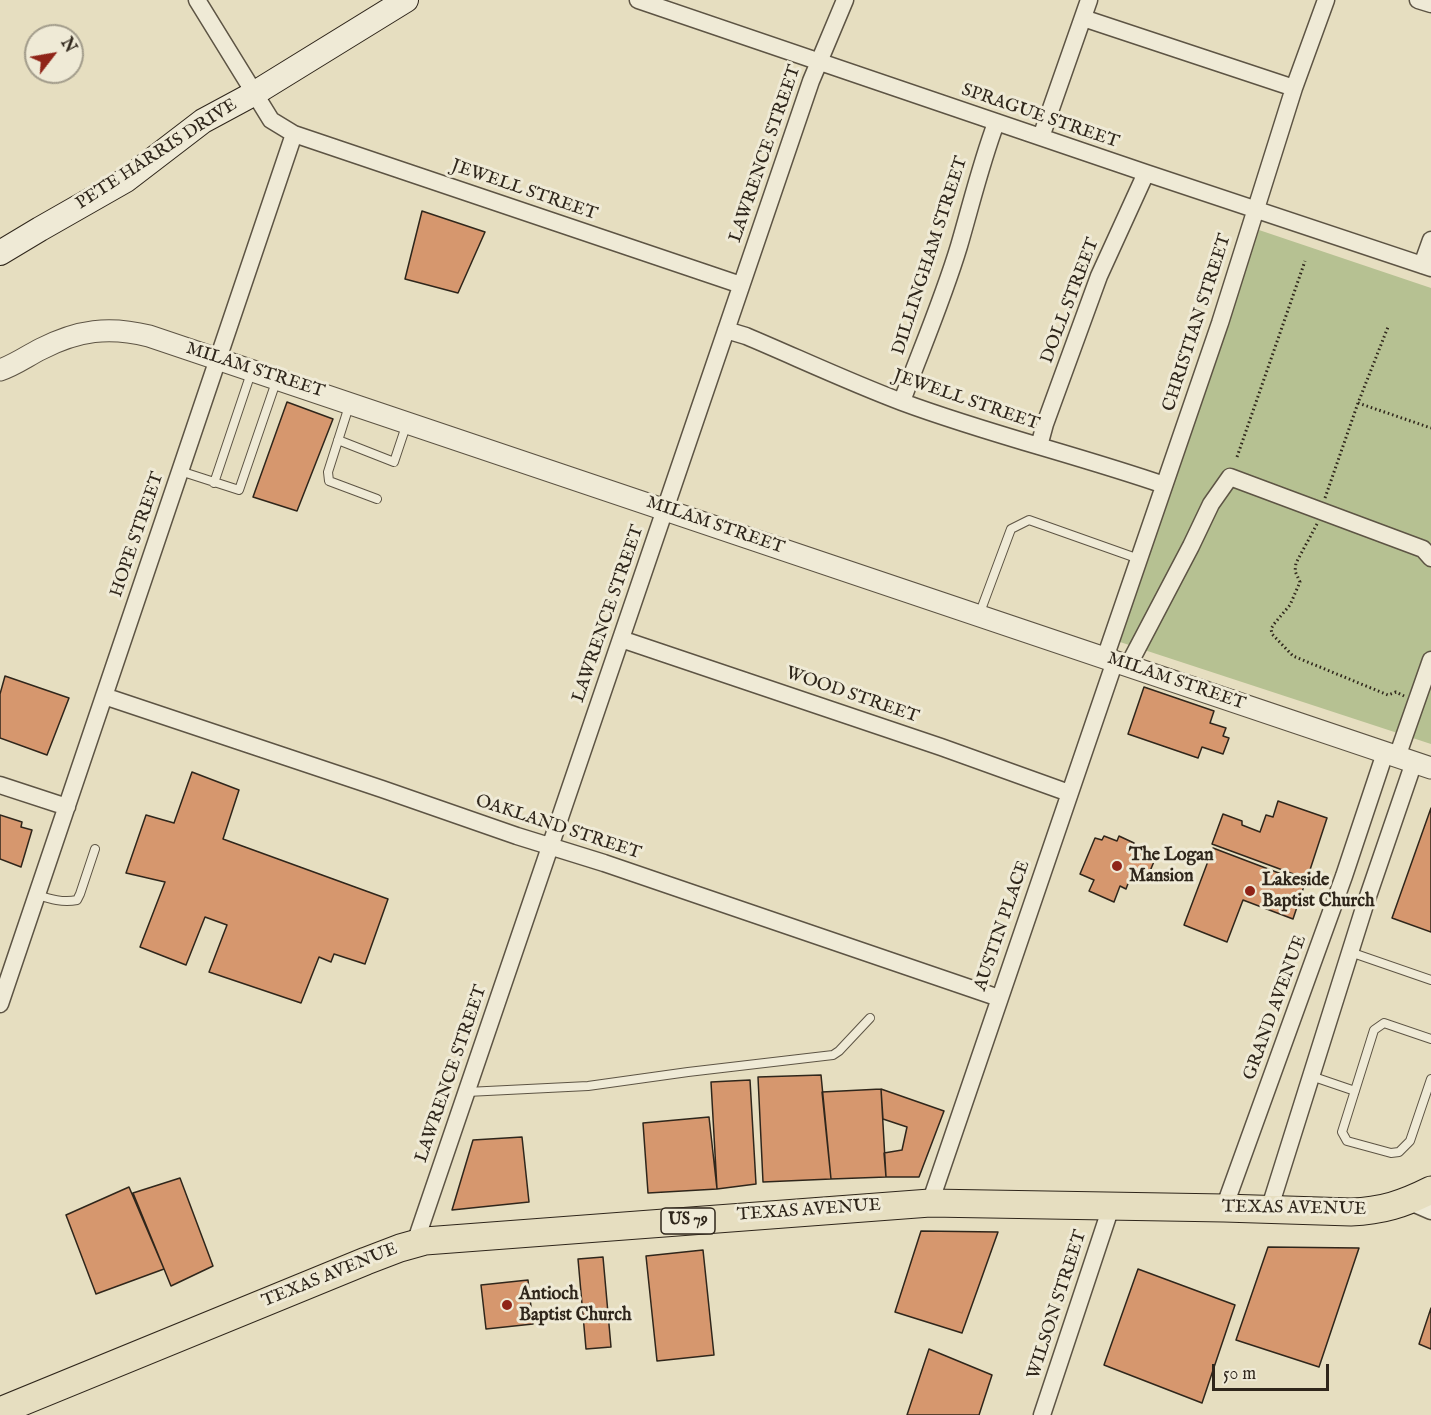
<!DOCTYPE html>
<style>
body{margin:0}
#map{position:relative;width:1431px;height:1415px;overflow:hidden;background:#e6dec0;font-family:"IM FELL English",serif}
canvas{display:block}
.north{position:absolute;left:24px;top:24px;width:60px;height:60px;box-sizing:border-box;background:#efead6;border:2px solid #a29c8b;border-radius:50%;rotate:59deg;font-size:16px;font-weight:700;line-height:24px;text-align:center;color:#2f261b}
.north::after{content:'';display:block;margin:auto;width:21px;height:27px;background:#8f2418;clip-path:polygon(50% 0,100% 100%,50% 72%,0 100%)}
.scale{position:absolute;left:1212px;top:1364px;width:117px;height:27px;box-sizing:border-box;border:3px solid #2f261b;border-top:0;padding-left:8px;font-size:18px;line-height:21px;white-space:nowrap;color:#2f261b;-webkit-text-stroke:4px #efead6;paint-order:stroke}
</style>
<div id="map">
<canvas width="1431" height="1415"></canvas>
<div class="north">N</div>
<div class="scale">50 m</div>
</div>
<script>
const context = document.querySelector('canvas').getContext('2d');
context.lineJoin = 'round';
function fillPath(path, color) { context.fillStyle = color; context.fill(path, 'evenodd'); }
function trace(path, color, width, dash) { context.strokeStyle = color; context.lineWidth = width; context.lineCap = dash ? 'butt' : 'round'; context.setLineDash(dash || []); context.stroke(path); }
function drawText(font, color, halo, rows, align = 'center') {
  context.font = font + ' "IM FELL English",serif'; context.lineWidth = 6; context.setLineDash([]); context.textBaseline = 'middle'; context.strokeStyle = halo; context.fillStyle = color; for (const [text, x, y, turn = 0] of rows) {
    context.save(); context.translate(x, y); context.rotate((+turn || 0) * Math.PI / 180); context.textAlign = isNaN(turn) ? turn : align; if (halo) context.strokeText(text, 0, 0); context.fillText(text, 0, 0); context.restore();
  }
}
fillPath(new Path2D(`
 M1259 230 1431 288V744L1120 642Z`), '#b6c192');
const building = new Path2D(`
 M422 211 485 232 458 293 405 279Z
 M287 402 333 419 297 511 253 497Z
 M5 676 69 698 47 755 0 738V694Z
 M1144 687 1214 711 1210 723 1226 728 1223 736 1229 738 1223 754 1202 747 1198 758 1128 734Z
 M192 772 239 790 223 839 388 899 365 964 334 954 331 962 319 957 301 1003 209 972 227 925 205 917 186 965 140 947 165 882 126 873 146 815 174 823Z
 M1278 801 1327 818 1307 879 1212 844 1223 814 1242 821V825L1260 832 1266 815 1273 817Z
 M1431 808V932L1392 918Z
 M0 815 22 822 21 827 32 830 21 867 0 859Z
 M1104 836 1117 841 1119 836 1134 843 1133 846 1141 849 1140 852 1155 859 1146 881 1137 877 1129 881 1126 889 1120 886 1114 902 1089 891 1094 880 1080 874 1095 838 1102 840Z
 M1213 848 1305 883 1293 919 1243 900 1227 942 1184 925Z
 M821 1075 831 1179 763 1182 758 1077Z
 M750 1080 756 1184 717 1189 711 1082Z
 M881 1089 886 1177 831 1179 822 1092Z
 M881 1089 944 1111 919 1177H886L884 1153 902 1150 907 1127 883 1119Z
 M709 1117 717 1189 648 1193 643 1123Z
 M522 1137 529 1202 452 1210 473 1140Z
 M180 1178 213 1266 171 1286 133 1193Z
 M129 1187 164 1269 96 1294 66 1215Z
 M921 1231 998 1232 962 1333 895 1312Z
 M1268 1247 1359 1248 1319 1367 1236 1340Z
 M703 1250 714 1355 657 1361 646 1256Z
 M603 1257 611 1347 586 1349 578 1259Z
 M1138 1269 1235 1305 1202 1403 1104 1365Z
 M528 1280 533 1324 486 1329 481 1285Z
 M1431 1308V1349L1419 1344Z
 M929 1349 992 1375 979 1415H907Z`);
fillPath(building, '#d6976e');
trace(building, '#2f261b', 1.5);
const service = new Path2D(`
 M350 403 328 472 329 481 377 499
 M338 440 394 462 407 423
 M180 471 239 490 277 379
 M214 483 252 370
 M979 615 1011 529 1029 520 1139 559
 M37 895C50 899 63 903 77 900L80 894 95 849
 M1350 952 1431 980
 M1431 1039 1384 1023 1374 1030 1342 1132 1347 1141 1391 1153 1399 1152 1410 1141 1431 1079
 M1311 1076 1355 1091
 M467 1092 588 1086 688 1072 833 1055 839 1051 870 1018`);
const minor = new Path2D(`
 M638 0 1146 173 1431 268
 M1418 0 1431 4
 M1083 18 1294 88
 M294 134 741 285
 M1041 137 1089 0
 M1422 265 1431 240
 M726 330 746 336C798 358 849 382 902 402 988 434 1077 455 1164 485
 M902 401C921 350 943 299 959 246 971 205 981 163 996 123
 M1039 446 1045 424 1099 276 1146 173
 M621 639 941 747 1069 793
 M1105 658 1220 323 1294 88 1326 0
 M1128 666 1191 546 1211 504 1230 477 1423 549 1431 558
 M104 696 382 789 517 836 604 863 999 998
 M1397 757 1431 660
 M0 785 67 807
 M0 1004 294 134 271 120 197 0
 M1408 1201 1431 1211
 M930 1203 1115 661
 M1224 1208 1344 876 1385 753
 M1269 1210 1364 908 1414 762
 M415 1243 811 81 845 0
 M1042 1415 1111 1207`);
const tertiary = new Path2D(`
 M0 370C15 365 27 356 41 349 78 330 109 326 149 336L1431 768`);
const secondary = new Path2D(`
 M0 253 40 229 126 180 203 121 255 93 406 0`);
const primary = new Path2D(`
 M0 1411 366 1261 400 1248 425 1241 930 1203 1224 1208 1351 1212C1382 1211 1403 1204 1431 1190`);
trace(service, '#5d5444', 10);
trace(minor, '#5d5444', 19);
trace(tertiary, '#5d5444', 23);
trace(secondary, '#2f261b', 26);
trace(primary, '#2f261b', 29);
trace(new Path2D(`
 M1358 403 1431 428
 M1237 457 1305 261
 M1325 498 1358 403 1388 327
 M1317 524 1296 563 1295 571 1300 582 1290 605 1274 624 1271 629 1272 634 1293 656 1388 695 1396 692 1404 696`), '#2f261b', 3, [1.5, 3]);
trace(service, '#efead6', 8);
trace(minor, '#efead6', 16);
trace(tertiary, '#efead6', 21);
trace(secondary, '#efead6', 24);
trace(primary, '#e6dec0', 27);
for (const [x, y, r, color] of [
 [1117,866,6,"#8f2418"],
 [1250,891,6,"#8f2418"],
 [507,1305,6,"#8f2418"]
]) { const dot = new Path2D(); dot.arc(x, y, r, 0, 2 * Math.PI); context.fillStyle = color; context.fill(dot); trace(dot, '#efead6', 2); }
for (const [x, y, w] of [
 [688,1221,54]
]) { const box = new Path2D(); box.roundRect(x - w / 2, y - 13, w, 26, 4.5); context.fillStyle = '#efead6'; context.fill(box); trace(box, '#2f261b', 1.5); }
drawText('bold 16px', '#2f261b', null, [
 ["US 79",688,1221]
]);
drawText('18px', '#2f261b', '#efead6', [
 ["SPRAGUE STREET",1040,117,19],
 ["LAWRENCE STREET",766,154,-71],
 ["PETE HARRIS DRIVE",157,155,-33],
 ["JEWELL STREET",524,191,19],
 ["DILLINGHAM STREET",931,256,-72],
 ["DOLL STREET",1071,301,-69],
 ["CHRISTIAN STREET",1198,323,-72],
 ["MILAM STREET",255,371,18],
 ["JEWELL STREET",966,401,19],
 ["MILAM STREET",715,526,19],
 ["HOPE STREET",138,535,-71],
 ["LAWRENCE STREET",609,614,-71],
 ["MILAM STREET",1176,682,19],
 ["WOOD STREET",852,696,19],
 ["OAKLAND STREET",558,828,18],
 ["AUSTIN PLACE",1003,926,-71],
 ["GRAND AVENUE",1276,1008,-70],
 ["LAWRENCE STREET",452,1074,-71],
 ["TEXAS AVENUE",1294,1209,1],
 ["TEXAS AVENUE",809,1211,-4],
 ["TEXAS AVENUE",330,1276,-22],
 ["WILSON STREET",1058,1305,-72]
]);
drawText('bold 18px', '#2f261b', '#efead6', [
 ["The Logan",1129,856],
 ["Mansion",1129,877],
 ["Lakeside",1262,881],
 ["Baptist Church",1262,902],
 ["Antioch",519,1295],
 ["Baptist Church",519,1316]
], 'left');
</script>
